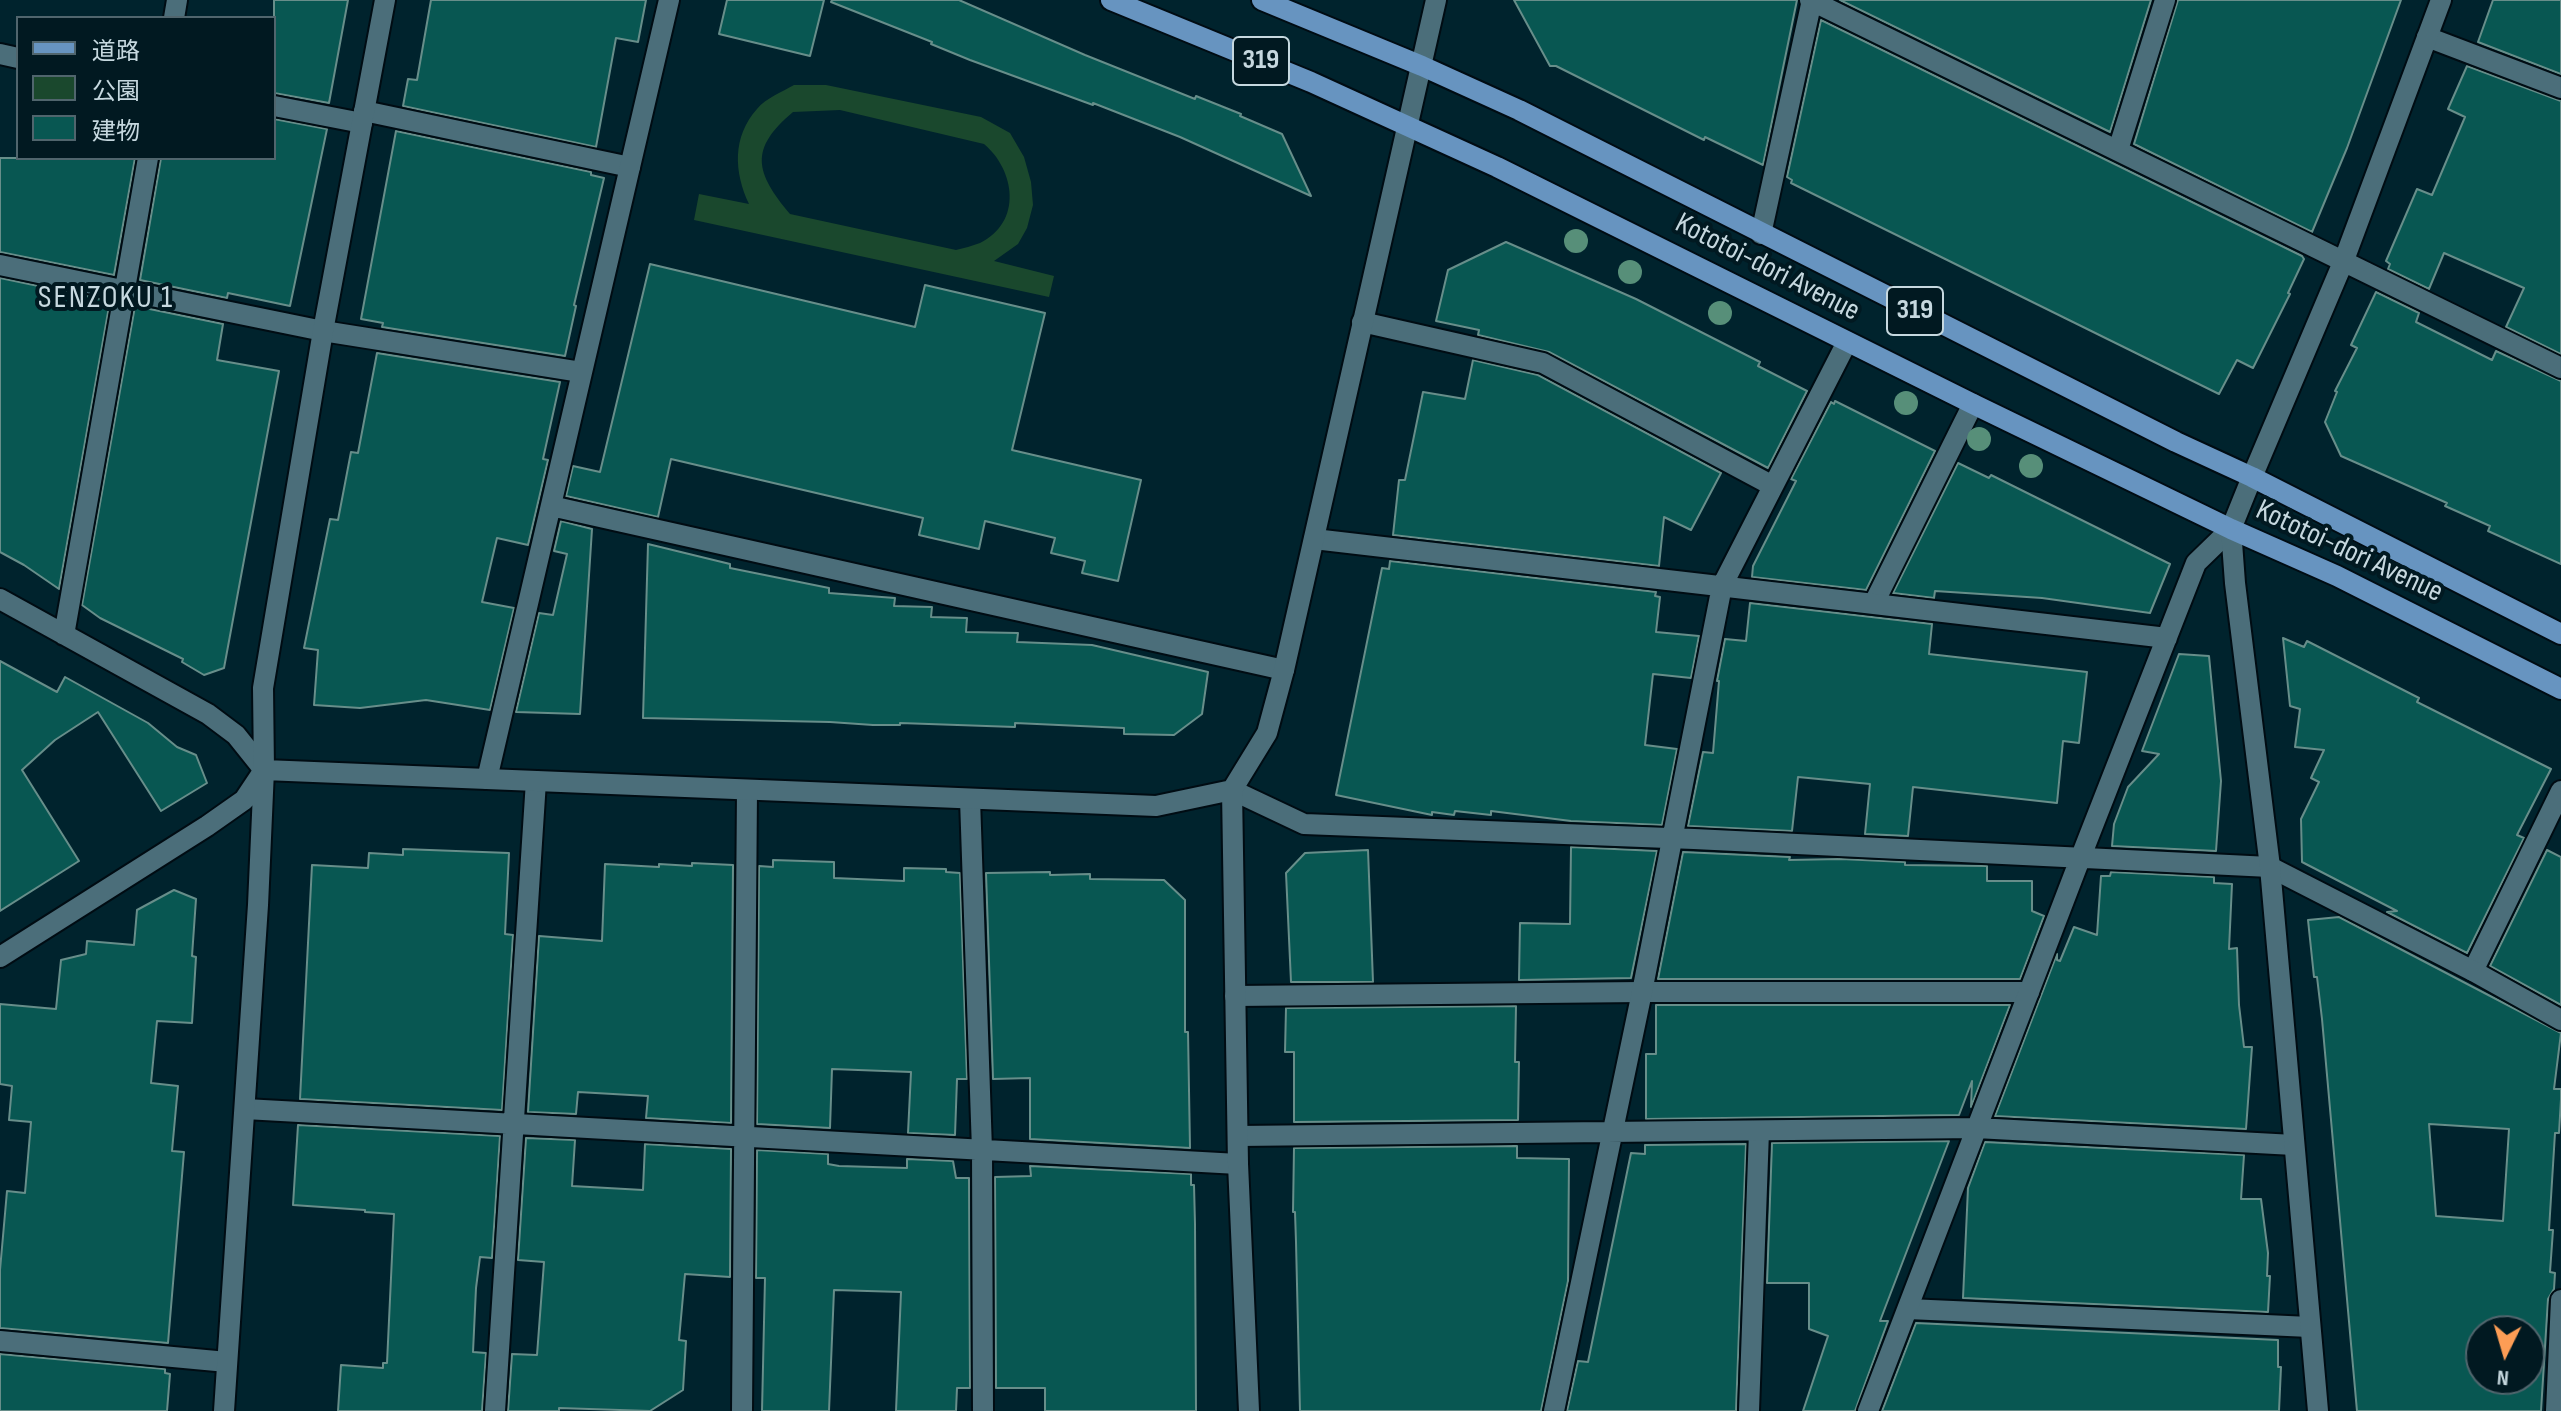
<!DOCTYPE html>
<meta charset="utf-8">
<style>
body{margin:0}
#map{position:relative;width:2561px;height:1411px;overflow:hidden;background:#00232d;font-family:"Sofia Sans Condensed","Noto Sans JP",sans-serif}
canvas{display:block}
.legend{position:absolute;left:16px;top:16px;width:260px;height:144px;box-sizing:border-box;background:#011921;border:2px solid #50656d;margin:0;padding:10px 14px;list-style:none;font-size:24px;color:#c6d8df}
.legend li{display:flex;align-items:center;gap:16px;height:40px}
.legend b{width:40px;border:2px solid #50656d}
.north{position:absolute;left:2465px;top:1315px;width:80px;height:80px;box-sizing:border-box;background:#011921;border:2px solid #50656d;border-radius:50%;rotate:185deg;font-size:22px;font-weight:700;line-height:32px;text-align:center;color:#c6d8df}
.north::after{content:'';display:block;margin:auto;width:28px;height:36px;background:#fd9d55;clip-path:polygon(50% 0,100% 100%,50% 72%,0 100%)}
</style>
<div id="map">
<canvas width="2561" height="1411"></canvas>
<ul class="legend">
<li><b style="height:10px;background:#6794c0"></b>道路</li>
<li><b style="height:22px;background:#1a482d"></b>公園</li>
<li><b style="height:22px;background:#085752"></b>建物</li>
</ul>
<div class="north">N</div>
</div>
<script>
const context = document.querySelector('canvas').getContext('2d');
context.lineJoin = 'round';
function fillPath(path, color) { context.fillStyle = color; context.fill(path, 'evenodd'); }
function trace(path, color, width, dash) { context.strokeStyle = color; context.lineWidth = width; context.lineCap = dash ? 'butt' : 'round'; context.setLineDash(dash || []); context.stroke(path); }
function drawText(font, color, halo, rows, align = 'center') {
  context.font = font + ' "Sofia Sans Condensed",sans-serif'; context.lineWidth = 8; context.setLineDash([]); context.textBaseline = 'middle'; context.strokeStyle = halo; context.fillStyle = color; for (const [text, x, y, turn = 0] of rows) {
    context.save(); context.translate(x, y); context.rotate((+turn || 0) * Math.PI / 180); context.textAlign = isNaN(turn) ? turn : align; if (halo) context.strokeText(text, 0, 0); context.fillText(text, 0, 0); context.restore();
  }
}
fillPath(new Path2D(`
 M794 85H826L981 117 1010 133 1024 157 1031 182 1033 205 1027 228 1018 244 994 261 1054 276 1049 297 694 220 699 194 749 204C734 172 732 137 757 109 766 98 782 92 794 85ZM840 110 984 144C1015 170 1023 222 980 243 972 246 964 248 956 250L790 214C755 172 749 149 793 112Z`), '#1a482d');
const building = new Path2D(`
 M274 0H348L329 103 274 93Z
 M431 0H646L638 42 616 38 596 147 403 106 408 79 417 80Z
 M727 0H824L810 56 719 34Z
 M832 0H959L1085 55 1195 99 1196 96 1241 114 1240 116 1282 134 1311 196 1180 137 1093 103V105L970 60 931 44 932 42 831 2Z
 M1514 0H1797L1763 165 1705 137 1704 140 1556 66H1550Z
 M1840 0H2151L2110 132Z
 M2178 0H2401L2347 148 2312 232 2134 144Z
 M2493 0H2561V74L2478 42Z
 M1821 20 2302 256 2304 259 2288 293 2290 294 2253 368 2237 360 2219 394 1791 183 1792 180 1787 177Z
 M2467 66 2561 101V354L2506 327 2524 288 2444 253 2429 289 2388 269 2390 264 2386 261 2417 189 2432 195 2465 117 2448 109Z
 M274 119 327 129 290 306 228 293 227 298 140 280 161 158H274Z
 M396 131 591 172V175L604 178 574 305 576 306 565 356 382 327 383 323 361 319Z
 M0 158H135L114 275 0 252Z
 M1506 242 1636 299 1760 362 1758 366 1807 391 1768 468 1549 352 1478 335 1479 330 1436 321 1448 270Z
 M650 264 915 327 925 285 1045 313 1012 450 1141 480 1118 581 1082 573 1085 561 1051 553 1055 538 985 521 979 549 919 535 923 518 671 459 658 517 566 496 573 466 600 472Z
 M0 278 110 301 59 589 24 565 0 552Z
 M2376 292 2419 313 2416 322 2492 360 2496 351 2561 381V564L2488 531 2490 526 2445 506 2447 503 2341 456 2325 422 2337 392 2335 391 2357 348 2351 345Z
 M135 306 223 324 217 360 279 371 224 668 204 675 182 662 183 659 100 618 82 605Z
 M377 353 560 382 543 459 548 460 528 545 497 538 482 602 514 608 490 710 426 700 360 708 314 705 318 650 304 648 330 519 338 520 351 452 358 453Z
 M1473 360 1538 375 1721 473 1691 530 1664 517 1659 566 1393 535 1399 480H1405L1423 392 1465 399Z
 M1835 401 1935 451 1866 590 1752 577 1753 566 1796 481 1791 479 1831 402 1834 404Z
 M1958 463 1989 478 1991 475 2170 564 2150 613 2042 598 1935 591 1934 598 1893 593Z
 M561 521 592 529 580 714 516 712 539 613 553 615 567 554 554 551Z
 M648 544 730 564V568L829 588V593L895 598 894 606 932 607 931 617 967 618 966 632 1018 633 1017 642 1092 645 1208 672 1202 714 1174 735 1124 734V728L1015 723V727L900 723V725H873L830 722 643 718Z
 M1390 561 1656 592 1655 596 1660 597 1656 632 1699 636 1691 678 1653 674 1645 745 1677 749 1662 825 1571 821 1491 811V815L1455 811 1454 815 1432 812V815L1336 795 1382 568 1389 569Z
 M1750 603 1932 624 1929 654 2087 672 2079 743 2063 741 2057 803 1913 787 1908 836 1865 834 1870 784 1798 777 1792 831 1688 826 1703 752 1713 753 1719 681H1717L1725 639 1746 641Z
 M2283 638 2304 647 2307 641 2419 698 2417 702 2551 769 2517 835 2524 838 2467 953 2387 912 2397 911 2302 862 2301 819 2319 782 2311 778 2324 750 2295 747 2300 709 2290 706Z
 M2179 654 2209 656 2221 781 2216 851 2112 846 2114 824 2128 787 2159 754 2142 751Z
 M0 661 57 692 65 677 148 723 177 747 196 755 207 783 161 811 98 712 55 740 22 770 79 861 0 911Z
 M1571 847 1657 851 1631 978 1519 980 1520 923 1570 924Z
 M403 849 509 853 505 934 513 935 502 1110 300 1099 312 865 368 868 369 853 403 855Z
 M1368 850 1373 982H1291L1286 873 1305 853Z
 M2547 850 2561 857V1005L2490 966Z
 M1683 852 1790 857 1789 860 1841 859 1905 862V865L1987 866V881H2032V911L2044 916 2020 979H1658Z
 M773 860 834 862V878L904 881V868L946 869V872L960 873 967 1079H957L955 1135 908 1133 911 1072 832 1069 830 1128 757 1124 759 866 773 867Z
 M692 863 733 865 731 1123 646 1118 648 1096 578 1092 576 1114 528 1112 539 936 602 941 605 864 659 867V864L692 866Z
 M1050 872V875L1090 874V879L1164 880 1185 900V1032H1188L1190 1148 1030 1139V1078L993 1079 986 873Z
 M2111 872 2214 877V883L2232 884 2229 949 2237 948 2239 1005 2244 1047H2252L2246 1129 1995 1116 2057 954V960L2060 961 2074 927 2097 935 2101 876H2110Z
 M174 890 196 899 192 956 196 957 192 1023 157 1021 151 1083 178 1086 172 1151 184 1152 168 1343 0 1328V1270L7 1191 25 1193 31 1122 9 1120 12 1086 0 1084V1004L56 1009 61 960 86 954 87 941 134 945 137 910Z
 M2339 917 2561 1033 2554 1089H2561V1099L2559 1133H2555L2549 1230H2553L2550 1272 2555 1273 2554 1289 2548 1299 2541 1411H2357L2322 1019 2317 977H2314L2308 920ZM2429 1124 2509 1129 2503 1221 2436 1216ZM2481 1331H2529V1379H2481Z
 M1656 1005H2010L1971 1107 1972 1081 1959 1115 1646 1119V1054H1656Z
 M1516 1006 1515 1062H1519L1518 1120 1294 1122V1052H1285L1286 1008Z
 M298 1125 500 1136 492 1258 480 1257 476 1288 473 1352 486 1353 482 1411H338L341 1365 383 1368V1363H387L394 1214 365 1212V1210L293 1205Z
 M526 1138 575 1140 572 1186 643 1190 645 1144 731 1149 730 1277 685 1274 679 1340 686 1341 683 1390 650 1411 559 1408V1411H508L512 1354 537 1355 544 1262 518 1260Z
 M1949 1141 1880 1321H1888L1855 1411H1803L1828 1336 1809 1329V1283H1767L1772 1143Z
 M1985 1142 2244 1155 2241 1199H2261L2268 1253 2267 1276H2270L2268 1312 1963 1298 1968 1188Z
 M1746 1144 1736 1411H1567L1578 1361 1588 1362 1631 1153 1645 1154V1145Z
 M1517 1146V1158L1569 1159 1568 1281 1541 1411H1300L1296 1242 1295 1212H1293L1294 1148Z
 M757 1150 828 1154V1164L839 1166 907 1168V1159L953 1161 956 1178H969L970 1388H957L956 1411H896L901 1292 834 1290 829 1411H762L765 1278H756Z
 M1030 1166 1191 1174V1185H1194L1195 1224 1196 1411H1045V1388H996L995 1177 1031 1176Z
 M1916 1323 2278 1340V1367H2281L2279 1411H1882Z
 M0 1354 165 1369V1373L170 1374 167 1411H0Z`);
fillPath(building, '#085752');
trace(building, '#678e8a', 2);
const lane = new Path2D(`
 M2427 37 2561 88
 M0 54 18 58
 M274 106 362 123
 M364 111 630 167
 M1874 603 1973 404
 M2473 971 2561 791
 M1235 996 1642 992H2029
 M1908 1309 2310 1327
 M1749 1411 1759 1131
 M2556 1411 2561 1300`);
const street = new Path2D(`
 M1810 0 2561 368
 M174 18 177 0
 M2118 150 2165 0
 M1761 234 1812 0
 M0 265 323 331 581 372
 M1362 322 1543 363 1773 486
 M2252 477 2344 260 2441 0
 M551 506 1284 670
 M1314 539 2167 638
 M0 599 208 714 236 735 264 770
 M64 635 148 158
 M487 779 669 0
 M1232 790 1304 824 1694 839 2270 867 2473 971 2561 1020
 M970 799 982 1150 983 1411
 M245 1109 1238 1164
 M1238 1136 1976 1128 2294 1145
 M0 1341 227 1362
 M495 1411 536 781
 M742 1411 747 790
 M1554 1411 1642 992 1722 586 1847 342
 M1868 1411 2080 859 2196 563 2231 529`);
const secondary = new Path2D(`
 M2252 477 2231 529 2235 583 2270 867 2318 1411
 M264 770 1156 806 1232 790
 M0 957 207 826 244 800 264 770
 M224 1411 258 905 264 770 263 688 323 331 385 0
 M1249 1411 1238 1164 1232 790 1267 733 1284 670 1436 0`);
const primary = new Path2D(`
 M1111 0 1311 82 1497 167 1973 404 2231 529 2337 576 2561 689
 M1262 0 1422 66 1519 110 2176 442 2252 477 2561 634`);
trace(lane, '#000c13', 24);
trace(street, '#000c13', 24);
trace(secondary, '#000c13', 24);
trace(primary, '#000c13', 24);
trace(lane, '#4b6e7a', 20);
trace(street, '#4b6e7a', 20);
trace(secondary, '#4b6e7a', 20);
trace(primary, '#6794c0', 20);
context.fillStyle = '#578f79';
for (const [x, y] of [
 [1576,241],
 [1630,272],
 [1720,313],
 [1906,403],
 [1979,439],
 [2031,466]
]) { context.beginPath(); context.arc(x, y, 12, 0, 2 * Math.PI); context.fill(); }
for (const [x, y, w] of [
 [1261,61,56],
 [1915,311,56]
]) { const box = new Path2D(); box.roundRect(x - w / 2, y - 24, w, 48, 6); context.fillStyle = '#011921'; context.fill(box); trace(box, '#c6d8df', 2); }
drawText('bold 28px', '#c6d8df', null, [
 ["319",1261,61],
 ["319",1915,311]
]);
drawText('30px', '#c6d8df', '#011921', [
 ["Kototoi-dori Avenue",1767,268,27],
 ["Kototoi-dori Avenue",2349,552,25]
]);
context.letterSpacing = '2px';
drawText('32px', '#c6d8df', '#011921', [
 ["SENZOKU 1",106,299]
]);
context.letterSpacing = '0px';
</script>
